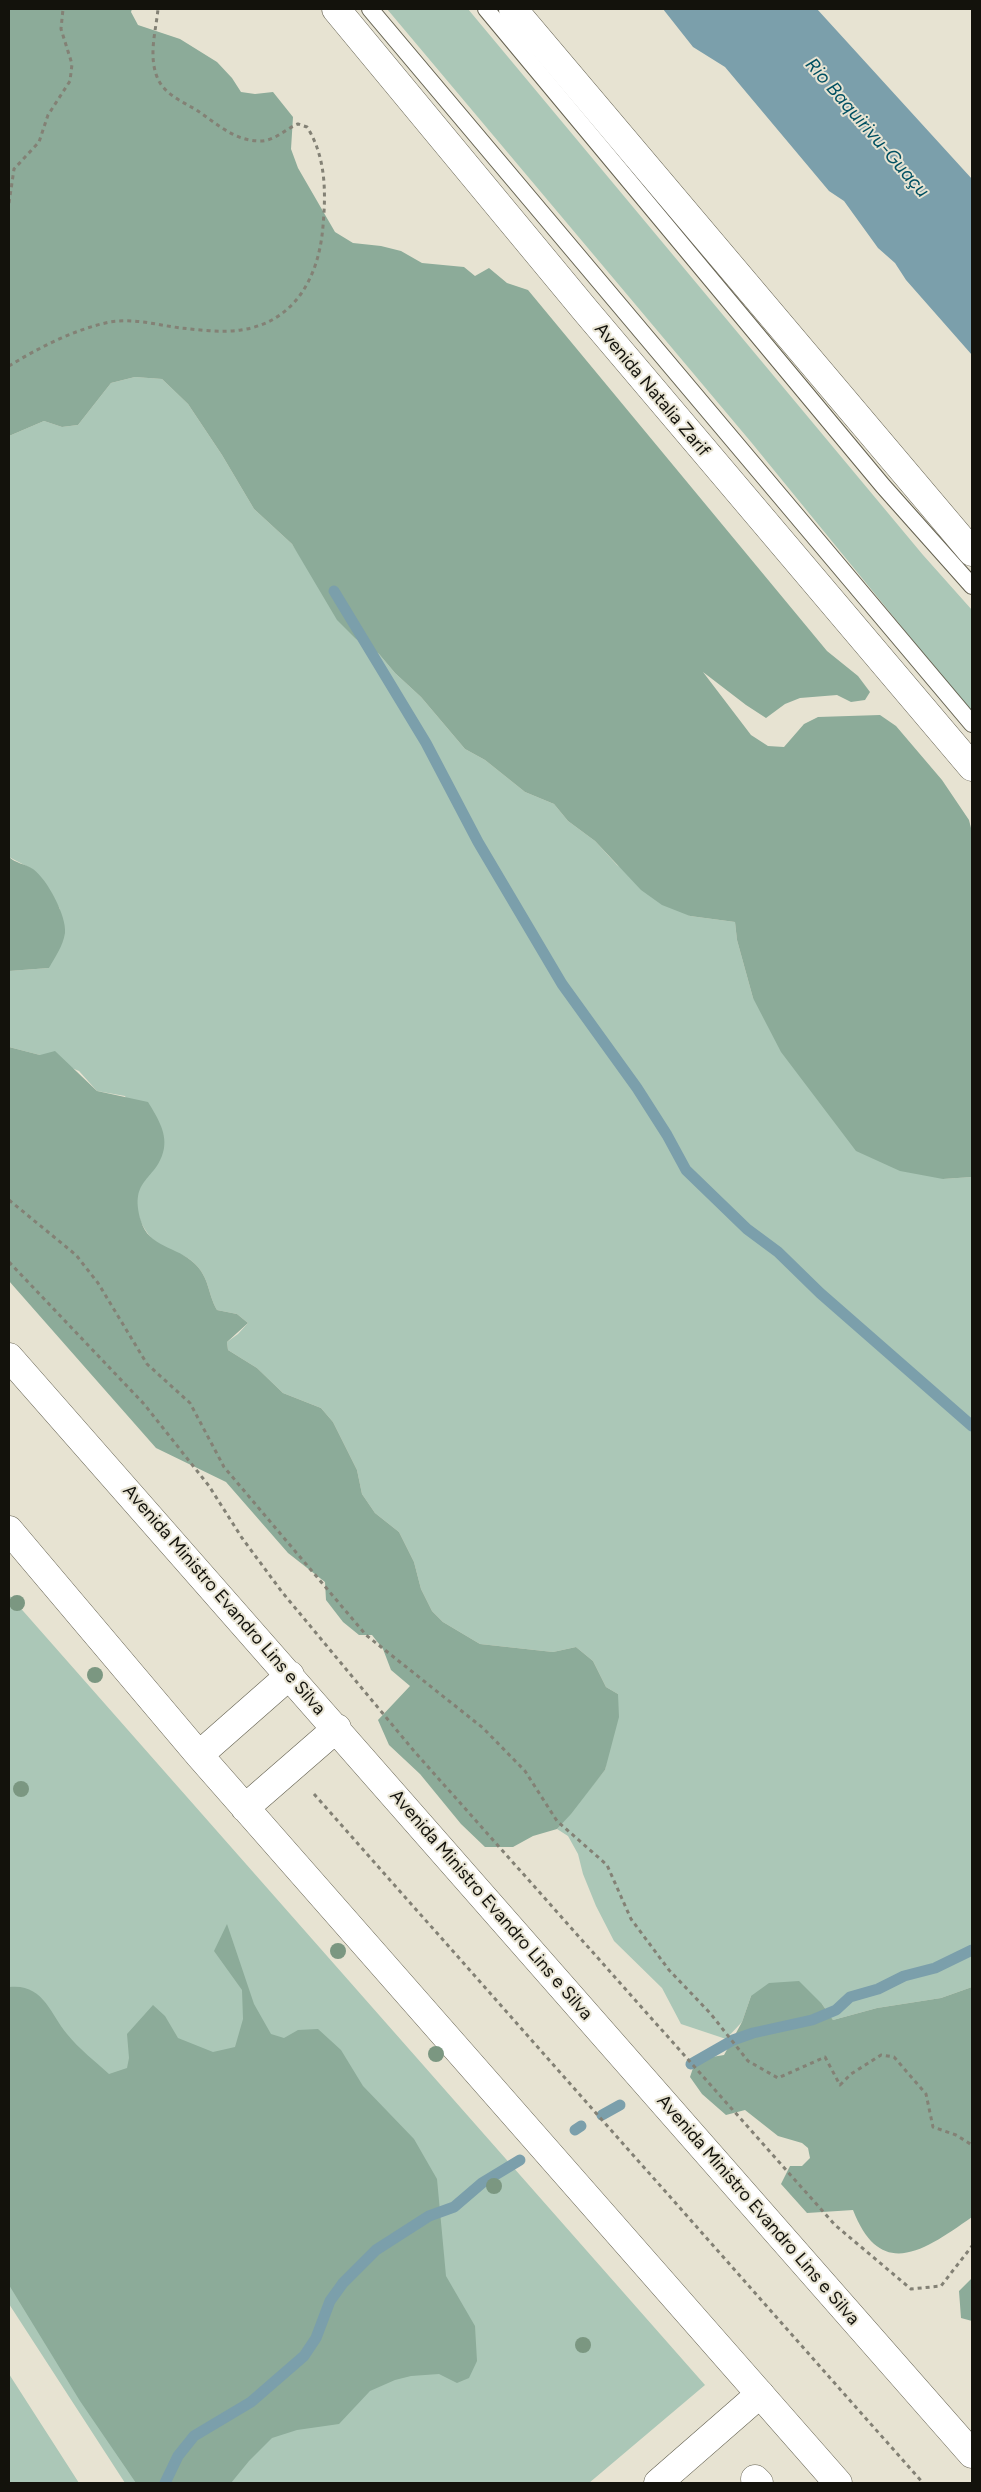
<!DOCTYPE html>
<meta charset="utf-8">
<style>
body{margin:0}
#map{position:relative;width:981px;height:2492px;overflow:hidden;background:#e7e3d2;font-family:Figtree,sans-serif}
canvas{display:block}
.frame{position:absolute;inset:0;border:10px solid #13120c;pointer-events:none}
</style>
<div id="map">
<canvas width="981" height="2492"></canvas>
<div class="frame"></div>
</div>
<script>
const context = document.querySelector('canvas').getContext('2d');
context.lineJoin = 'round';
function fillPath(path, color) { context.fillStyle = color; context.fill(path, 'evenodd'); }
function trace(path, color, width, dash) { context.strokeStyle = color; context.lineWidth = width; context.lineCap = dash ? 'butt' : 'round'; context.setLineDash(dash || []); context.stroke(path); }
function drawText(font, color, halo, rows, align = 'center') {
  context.font = font + ' Figtree,sans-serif'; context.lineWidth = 4; context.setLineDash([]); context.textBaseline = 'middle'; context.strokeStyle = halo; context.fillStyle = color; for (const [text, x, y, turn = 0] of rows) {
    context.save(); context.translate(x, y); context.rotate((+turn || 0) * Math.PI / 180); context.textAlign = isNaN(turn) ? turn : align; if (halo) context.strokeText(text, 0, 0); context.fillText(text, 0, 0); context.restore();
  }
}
fillPath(new Path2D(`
 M387 9H468L923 555 972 610V713L751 442Z
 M135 377 162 379 188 404 222 455 254 509 292 544 357 640 379 654 395 673 421 697 465 749 485 760 525 792 554 804 568 821 595 841 617 865 690 916 735 922 737 940 753 998 943 1179 972 1177V1987L941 1998 877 2008 833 2020 822 2004 751 1996 742 2022 726 2039 681 2024 662 1988 614 1941 596 1906 583 1874 578 1854 568 1836 557 1829 605 1770 618 1694 606 1687 593 1661 576 1647 553 1652 480 1644 443 1622 432 1611 421 1589 414 1562 399 1532 375 1513 362 1494 357 1470 333 1422 321 1408 283 1393 257 1368 228 1350 227 1342 238 1334 248 1323 237 1314 217 1310C207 1292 210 1278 194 1263 184 1253 168 1251 157 1243 141 1230 132 1207 139 1188 142 1179 152 1170 157 1163L125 1096 97 1091 79 1071 40 1055 9 1047V971L49 968 60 909 40 877 32 869 9 857V436L44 421 62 427 78 425 111 383Z
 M9 1595 705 2385 589 2483H125L9 2304Z
 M9 2374 79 2483H9Z`), '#abc7b7');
fillPath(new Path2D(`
 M9 9H132L131 12 138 25 180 39 217 62 232 78 241 92 255 94 273 92 293 117 291 149 298 168 335 232 353 243 381 246 401 251 422 263 464 267 475 276 489 268 507 283 528 290 827 651 858 676 870 692 865 700 851 702 837 695 800 698 785 704 766 718 746 705 703 672 751 735 768 746 784 747 804 724 818 717 880 715 896 726 942 780 969 820 972 832V1177L943 1179 900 1171 856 1151 781 1052 753 998 737 940 735 922 690 916 662 905 641 890 595 841 568 821 554 804 525 792 485 760 465 749 421 697 395 673 379 654 357 640 337 620 292 544 254 509 222 455 188 404 162 379 135 377 111 383 78 425 62 427 44 421 9 436Z
 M9 857C15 863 25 864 33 869 47 879 67 916 65 933 63 946 55 957 49 968L9 971Z
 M9 1047 40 1055 55 1051 97 1091 148 1102C156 1115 167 1132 164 1148 158 1181 128 1177 141 1221 148 1247 178 1247 194 1263 210 1278 207 1292 217 1310L237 1314 248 1323 227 1342 228 1350 257 1368 283 1393 321 1408 333 1422 357 1470 362 1494 375 1513 399 1532 414 1562 421 1589 432 1611 443 1622 480 1644 553 1652 576 1647 593 1661 606 1687 618 1694 619 1717 605 1770 571 1814 557 1829 533 1836 513 1847H485L461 1824 420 1774 389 1745 378 1720 410 1686 391 1670 383 1649 372 1635H359L343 1622 326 1600 325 1582 288 1553 226 1482 156 1448 9 1281Z
 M227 1924 254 2004 271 2034 284 2038 298 2030 318 2029 341 2050 363 2086 414 2139 437 2179 446 2276 475 2326 477 2361 469 2378 457 2383 439 2374 411 2376 395 2380 370 2391 339 2424 297 2430 272 2438 249 2461 231 2483H136L80 2401 9 2285V1987C43 1983 50 2013 67 2034 79 2049 96 2062 109 2074L127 2068 129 2058 127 2034 153 2005 165 2016 178 2038 213 2052 235 2047 243 2019 242 1990 214 1951Z
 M799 1981 822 2004 833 2020 877 2008 941 1998 972 1987V2217C925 2250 881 2282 853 2210L807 2213 781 2184 790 2166H802L810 2158 808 2148 802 2143 778 2136 745 2110 726 2115 702 2094 690 2077 695 2062 706 2058 724 2055 742 2022 751 1996 769 1983Z
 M972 2278V2321L961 2318 959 2291Z`), '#8cab99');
fillPath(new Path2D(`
 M663 9H817L972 179V355L906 280 895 263 878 248 844 201 829 191 725 67 693 47Z`), '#7b9fab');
trace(new Path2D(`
 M334 591 426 743 478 842 562 984 637 1088 667 1135 686 1170 747 1229 778 1252 820 1293 972 1426
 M691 2064 733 2040 753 2033 812 2020 836 2010 850 1997 878 1989 904 1976 935 1968 972 1950
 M602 2115 620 2105
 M575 2130 581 2126
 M165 2483 178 2456 194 2436 251 2402 304 2356 316 2338 330 2301 343 2283 376 2250 429 2216 454 2207 482 2183 520 2160`), '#7b9fab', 11);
const lane = new Path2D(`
 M370 9 972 724
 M486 9 883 486 972 586`);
const street = new Path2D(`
 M755 2479 759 2483
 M658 2483 760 2394`);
const secondary = new Path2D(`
 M336 9 586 311 972 767
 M513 9 972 552
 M9 1357 972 2454
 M9 1530 199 1755 838 2483
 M199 1755 290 1675
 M245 1808 337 1728`);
trace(lane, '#646151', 18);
trace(street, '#646151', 29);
trace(secondary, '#646151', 29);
trace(new Path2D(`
 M9 203 14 169 39 142 48 115 70 81 72 64 61 29 63 9
 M9 366C38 348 75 329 110 322 134 318 157 325 181 328 200 330 222 333 241 330 295 322 319 277 323 226 326 192 326 157 307 127L298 124C285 129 275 141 260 141 235 141 217 124 198 111 182 101 162 94 156 74 149 53 156 30 158 9
 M9 1200 76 1255 98 1283 147 1364 190 1403 224 1467 366 1635 483 1728 525 1771 557 1821 607 1865 631 1919 669 1970 710 2013 748 2061 778 2078 825 2057 840 2085 851 2074 881 2055 894 2057 926 2094 933 2127 956 2135 972 2145
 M9 1262 144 1404 209 1486 242 1538 282 1592 414 1751 835 2225 911 2289 941 2286 972 2246
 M314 1794 923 2483`), '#838175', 3, [4, 4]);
trace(lane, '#fff', 16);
trace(street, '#fff', 28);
trace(secondary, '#fff', 28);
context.fillStyle = '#7b9781';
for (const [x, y] of [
 [17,1603],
 [95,1675],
 [21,1789],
 [338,1951],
 [436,2054],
 [494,2186],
 [583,2345]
]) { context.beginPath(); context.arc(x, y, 8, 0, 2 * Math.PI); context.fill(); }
drawText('18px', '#13120c', '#e7e3d2', [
 ["Avenida Natalia Zarif",652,390,50],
 ["Avenida Ministro Evandro Lins e Silva",224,1600,49],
 ["Avenida Ministro Evandro Lins e Silva",491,1905,49],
 ["Avenida Ministro Evandro Lins e Silva",758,2210,49]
]);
drawText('italic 19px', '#005062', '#e7e3d2', [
 ["Rio Baquirivu-Guaçu",867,128,49]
]);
</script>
